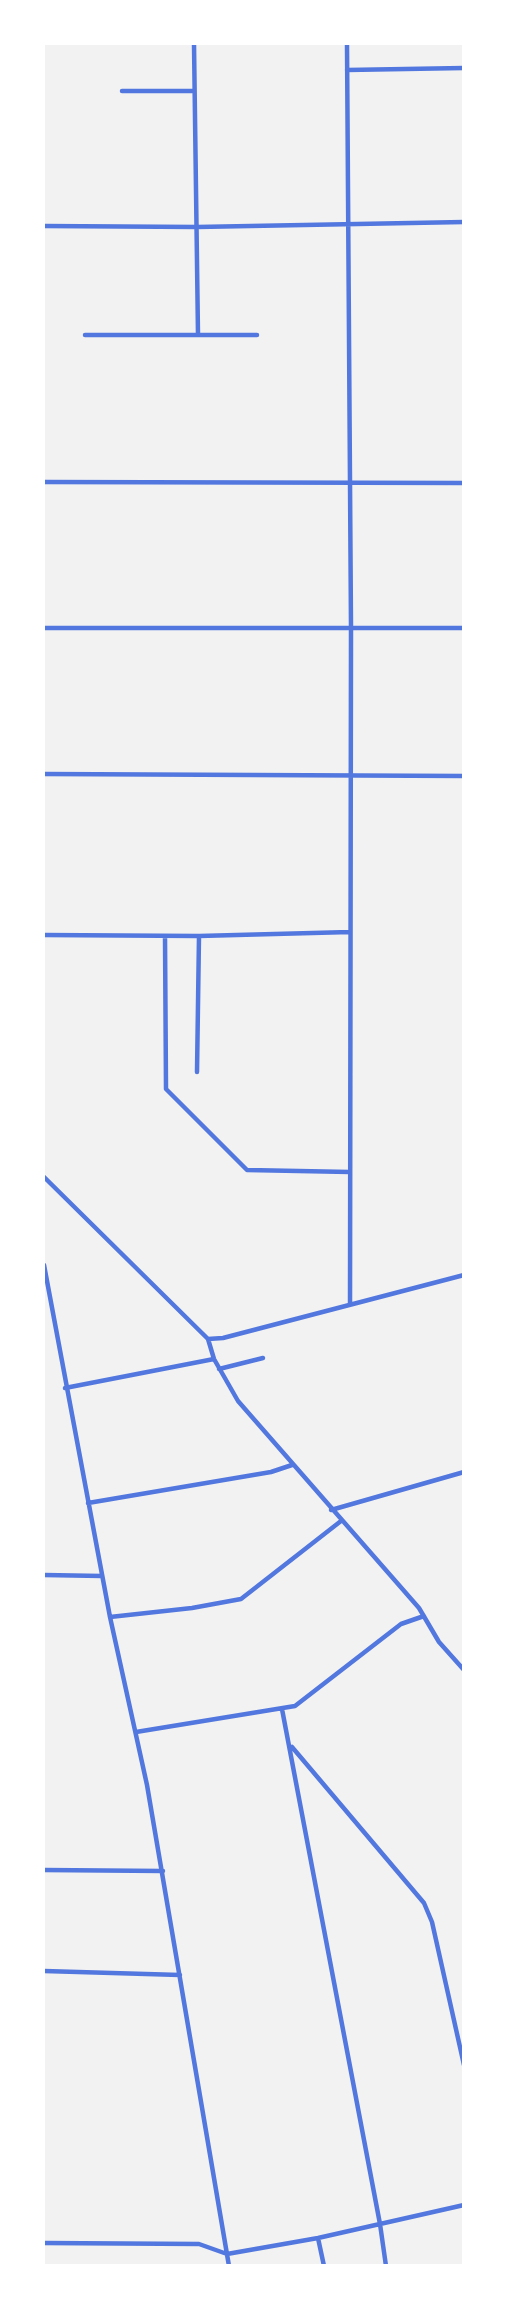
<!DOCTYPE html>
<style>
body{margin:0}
#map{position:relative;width:507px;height:2309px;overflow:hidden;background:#f2f2f2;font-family:"PT Sans",sans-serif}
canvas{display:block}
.frame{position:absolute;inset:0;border:45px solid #fff;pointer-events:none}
</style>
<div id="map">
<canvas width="507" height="2309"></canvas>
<div class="frame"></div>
</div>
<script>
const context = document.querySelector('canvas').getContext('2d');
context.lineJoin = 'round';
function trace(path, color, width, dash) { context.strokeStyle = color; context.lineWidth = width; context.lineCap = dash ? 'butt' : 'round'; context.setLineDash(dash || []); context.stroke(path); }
trace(new Path2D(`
 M194 44 198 335
 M347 44 351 627 350 1304
 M347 70 464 68
 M122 91H194
 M44 226 197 227 464 222
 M85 335H257
 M44 482 464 483
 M44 628H464
 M44 774 464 776
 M44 935 199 936 350 932
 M165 936 166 1089 247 1170 350 1172
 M197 1072 199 936
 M44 1177 208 1339
 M44 1265 110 1617 147 1785 229 2266
 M208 1339 214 1359 238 1401 419 1608 439 1642 464 1670
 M208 1339 223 1338 464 1275
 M219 1369 263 1358
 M65 1388 214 1359
 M88 1503 271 1472 292 1465
 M331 1510 464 1472
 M44 1575 102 1576
 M110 1617 192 1608 241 1599 341 1521
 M282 1709 380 2224 386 2266
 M136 1732 295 1706 401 1624 424 1616
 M292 1747 424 1903 432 1922 464 2065
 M44 1870 163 1871
 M44 1971 180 1975
 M318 2238 324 2266
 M44 2243 199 2244 227 2254 318 2238 464 2205`), '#5277de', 4.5);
</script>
